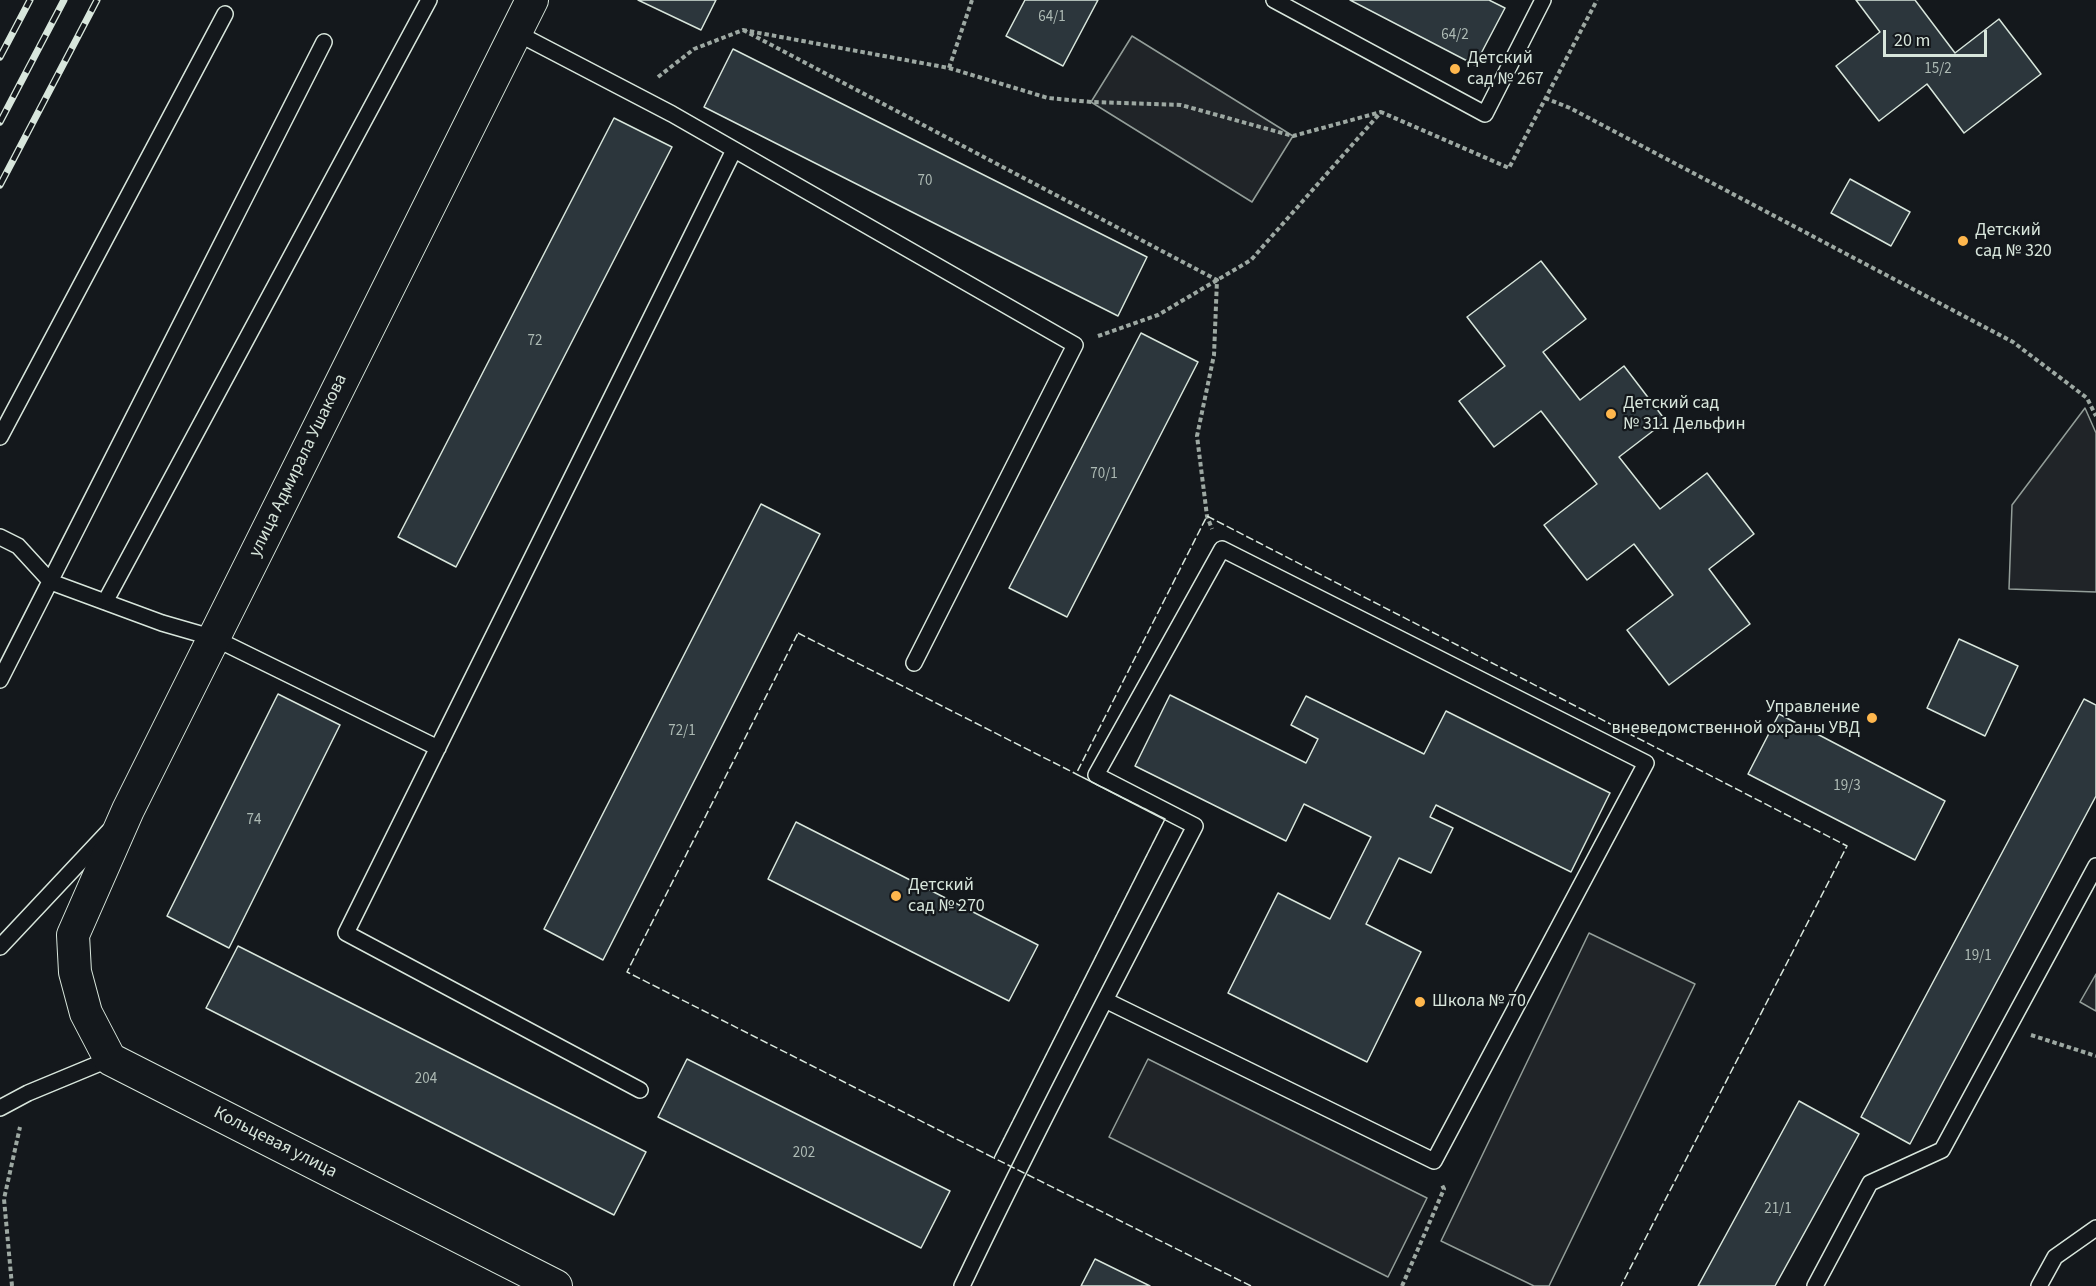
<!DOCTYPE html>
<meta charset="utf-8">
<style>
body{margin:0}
#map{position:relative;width:2096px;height:1286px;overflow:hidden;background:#14181c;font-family:"Source Sans 3",sans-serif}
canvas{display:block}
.scale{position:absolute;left:1883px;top:30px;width:104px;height:27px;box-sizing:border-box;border:3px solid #d8e6dc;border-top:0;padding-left:8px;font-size:18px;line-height:21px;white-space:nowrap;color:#d8e6dc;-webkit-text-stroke:4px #14181c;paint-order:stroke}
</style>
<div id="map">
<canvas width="2096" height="1286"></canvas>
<div class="scale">20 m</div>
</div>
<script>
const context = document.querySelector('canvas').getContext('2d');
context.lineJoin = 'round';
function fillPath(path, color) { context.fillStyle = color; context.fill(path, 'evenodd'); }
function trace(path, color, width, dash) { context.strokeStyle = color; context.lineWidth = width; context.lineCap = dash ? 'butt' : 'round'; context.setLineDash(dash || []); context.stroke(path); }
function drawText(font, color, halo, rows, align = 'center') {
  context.font = font + ' "Source Sans 3",sans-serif'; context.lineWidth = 4.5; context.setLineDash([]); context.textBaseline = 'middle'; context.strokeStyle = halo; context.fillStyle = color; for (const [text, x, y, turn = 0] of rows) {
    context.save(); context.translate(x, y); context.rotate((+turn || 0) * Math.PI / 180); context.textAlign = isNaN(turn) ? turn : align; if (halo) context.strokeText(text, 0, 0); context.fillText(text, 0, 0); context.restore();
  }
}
const green = new Path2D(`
 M1132 36 1293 136 1252 202 1091 102Z
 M2085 408 2096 433V592L2009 589 2012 505Z
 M1589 933 1695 984 1549 1286H1534L1441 1241Z
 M2096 974V1011L2080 1002Z
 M1148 1059 1427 1198 1388 1277 1109 1137Z`);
fillPath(green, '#202428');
trace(green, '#939e99', 1.5);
const building = new Path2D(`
 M638 0H716L701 30Z
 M1025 0H1098L1063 66 1006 36Z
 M1350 0H1489L1505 8 1475 65Z
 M1856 0H1915L1955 53 1999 19 2041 74 1964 133 1927 84 1879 121 1836 66 1880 32Z
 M733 49 1147 257 1118 316 704 107Z
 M614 118 672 147 456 567 398 537Z
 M1850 179 1910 212 1891 246 1831 213Z
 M1541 261 1586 319 1543 352 1580 400 1624 366 1666 421 1619 457 1660 509 1707 473 1754 534 1709 569 1750 624 1669 685 1627 630 1673 595 1634 544 1587 580 1544 525 1597 484 1541 411 1494 447 1459 401 1505 366 1467 317Z
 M1141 333 1198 362 1067 617 1009 588Z
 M761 504 820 534 603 960 544 929Z
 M1959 639 2018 666 1985 736 1927 708Z
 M278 694 340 725 229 948 167 916Z
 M1170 695 1306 763 1318 739 1291 725 1306 696 1424 754 1446 711 1610 793 1571 872 1436 805 1430 817 1453 828 1431 873 1399 858 1366 924 1421 952 1367 1062 1228 993 1278 893 1330 919 1371 837 1304 804 1286 841 1135 766Z
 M2084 699 2096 705V796L1910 1144 1861 1117Z
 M1779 714 1945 801 1915 860 1748 774Z
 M796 822 1038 945 1009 1001 768 879Z
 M238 946 646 1152 614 1215 206 1008Z
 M687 1059 950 1191 921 1248 658 1117Z
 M1799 1101 1859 1134 1775 1286H1698Z
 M1095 1259 1150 1286H1081Z`);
fillPath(building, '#2c363c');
trace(building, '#d8e6dc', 1.5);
const lane = new Path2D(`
 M1274 0 1485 114 1543 0
 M515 32 672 114 1075 345 914 663
 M0 437 225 14
 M0 537 18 546 51 582 162 623 214 638 438 748
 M105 602 429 0
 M0 680 324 42
 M0 947 109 831
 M640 1090 346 933 734 150
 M0 1108 28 1093 110 1059
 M962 1286C1036 1131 1116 979 1195 826L1096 775 1222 549 1646 763 1434 1161 1105 1000
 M1815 1286 1870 1183 1942 1150 2096 866
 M2039 1286 2055 1257 2096 1228`);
const street = new Path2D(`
 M532 0 128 810 73 935 75 972 86 1013 110 1059 556 1286`);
trace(lane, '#d8e6dc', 18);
trace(street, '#d8e6dc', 34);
trace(new Path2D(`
 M743 30 1217 280 1214 355 1197 436 1207 516 1212 529
 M949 68 972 0
 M658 77 694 49 743 30 949 68 1048 98 1091 102 1181 105 1293 136 1381 112
 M1545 98 1570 108 2013 342 2087 398 2096 416
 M1098 336 1158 315 1251 260 1381 112 1509 168 1597 0
 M2031 1035 2096 1056
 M12 1286 4 1199 20 1127
 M1402 1286 1444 1189 1442 1185`), '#9da8a2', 4, [4.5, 3]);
trace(lane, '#14181c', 15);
trace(street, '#14181c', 32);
const rail = new Path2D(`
 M0 57 30 0
 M0 122 64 0
 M0 185 97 0`);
trace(rail, '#d8e6dc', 7);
trace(rail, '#14181c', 4.5, [14]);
trace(new Path2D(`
 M798 633 1165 819 994 1158 627 972Z
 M1251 1286 994 1158 1165 819 1076 774 1207 516 1847 846 1621 1286`), '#d8e6dc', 1.5, [8, 3]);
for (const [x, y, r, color] of [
 [1455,69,6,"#ffb74d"],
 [1963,241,6,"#ffb74d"],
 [1611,414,6,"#ffb74d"],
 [1872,718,6,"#ffb74d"],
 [896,896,6,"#ffb74d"],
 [1420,1002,6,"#ffb74d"]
]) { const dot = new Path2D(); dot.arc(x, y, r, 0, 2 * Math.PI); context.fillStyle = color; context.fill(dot); trace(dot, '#14181c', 2); }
drawText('15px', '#adbab4', null, [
 ["64/1",1052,18],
 ["64/2",1455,36],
 ["15/2",1938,70],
 ["70",925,182],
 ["72",535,342],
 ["70/1",1104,475],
 ["72/1",682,732],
 ["19/3",1847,787],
 ["74",254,821],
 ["19/1",1978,957],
 ["204",426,1080],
 ["202",804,1154],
 ["21/1",1778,1210]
]);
drawText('18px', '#d8e6dc', '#14181c', [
 ["Детский",1467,59],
 ["сад № 267",1467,80],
 ["Детский",1975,231],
 ["сад № 320",1975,252],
 ["Детский сад",1623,404],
 ["№ 311 Дельфин",1623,425],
 ["Управление",1860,708,"right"],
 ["вневедомственной охраны УВД",1860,729,"right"],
 ["Детский",908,886],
 ["сад № 270",908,907],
 ["Школа № 70",1432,1002]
], 'left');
drawText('18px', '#d8e6dc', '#14181c', [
 ["улица Адмирала Ушакова",299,466,-64],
 ["Кольцевая улица",275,1143,27]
]);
</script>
